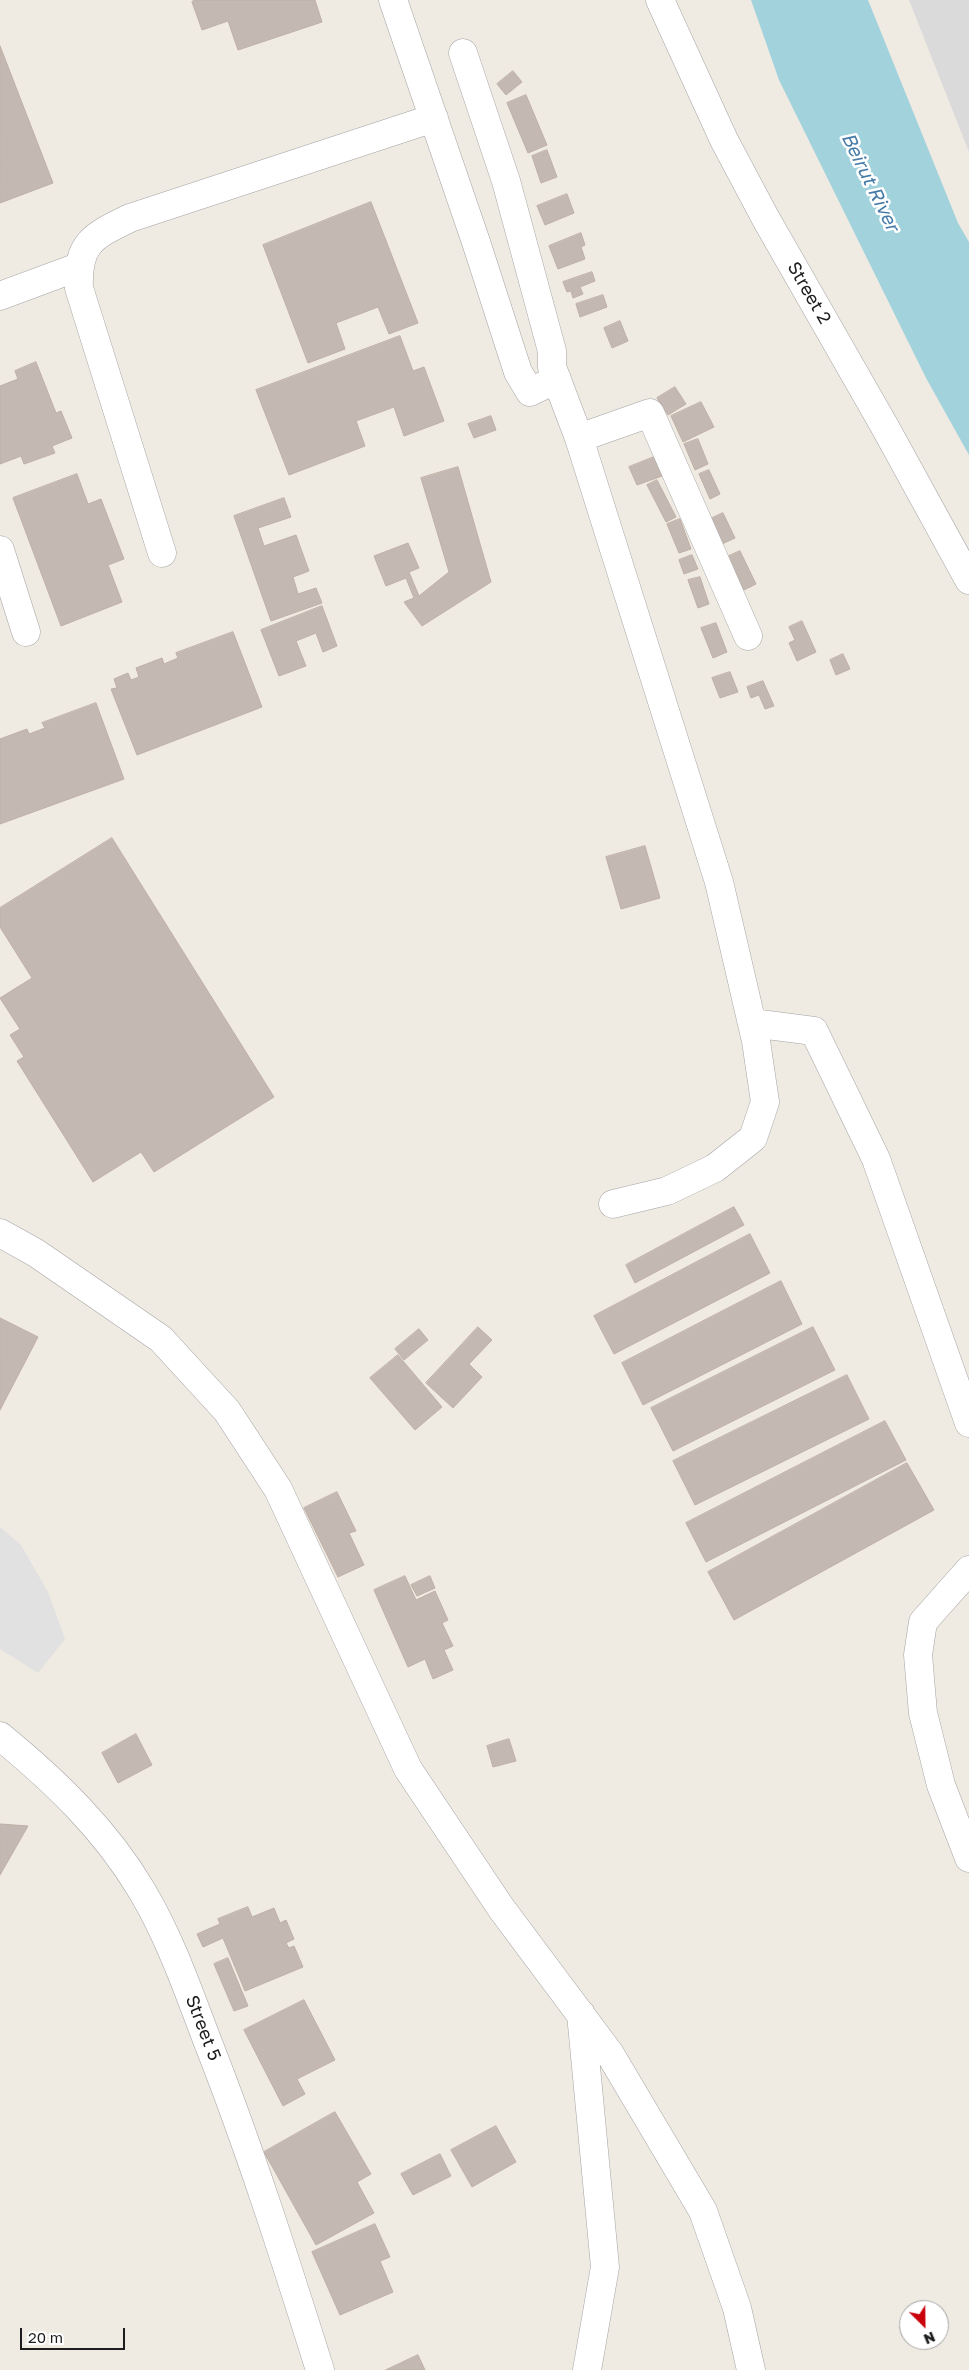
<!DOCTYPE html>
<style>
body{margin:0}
#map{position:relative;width:969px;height:2370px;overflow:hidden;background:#efeae2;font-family:"Golos Text",sans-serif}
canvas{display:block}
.north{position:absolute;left:899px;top:2300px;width:50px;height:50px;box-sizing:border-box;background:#fff;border:1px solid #a5a5a5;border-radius:50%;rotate:157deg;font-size:14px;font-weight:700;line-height:20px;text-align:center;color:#1d1d1d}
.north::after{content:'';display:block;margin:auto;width:18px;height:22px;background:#ca000b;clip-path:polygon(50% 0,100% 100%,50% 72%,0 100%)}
.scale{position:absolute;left:20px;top:2328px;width:105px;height:22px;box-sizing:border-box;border:2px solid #1d1d1d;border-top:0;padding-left:6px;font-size:15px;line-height:18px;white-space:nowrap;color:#1d1d1d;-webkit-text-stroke:4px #fff;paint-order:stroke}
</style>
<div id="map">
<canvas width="969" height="2370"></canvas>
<div class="north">N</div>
<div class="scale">20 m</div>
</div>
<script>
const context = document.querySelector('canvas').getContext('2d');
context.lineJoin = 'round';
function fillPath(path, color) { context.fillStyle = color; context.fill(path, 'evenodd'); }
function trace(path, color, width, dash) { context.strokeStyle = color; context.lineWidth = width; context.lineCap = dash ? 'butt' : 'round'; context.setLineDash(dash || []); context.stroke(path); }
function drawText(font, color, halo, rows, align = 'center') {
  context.font = font + ' "Golos Text",sans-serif'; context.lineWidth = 5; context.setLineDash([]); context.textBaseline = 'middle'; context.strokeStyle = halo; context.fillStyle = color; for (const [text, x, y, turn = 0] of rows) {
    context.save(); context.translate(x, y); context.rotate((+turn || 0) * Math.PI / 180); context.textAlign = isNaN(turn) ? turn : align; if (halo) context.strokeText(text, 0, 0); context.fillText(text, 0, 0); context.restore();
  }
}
fillPath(new Path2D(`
 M909 0H969V152Z`), '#dbdada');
fillPath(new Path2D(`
 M0 1527 21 1545 48 1592 65 1639 38 1673 0 1649Z`), '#e1e1e1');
fillPath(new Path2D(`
 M751 0H868L958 223 969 242V455L926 378 779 80Z`), '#a2d3dd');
const building = new Path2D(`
 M194 0H315L322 22 238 50 228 21 202 30 192 2Z
 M0 46 53 183 0 203Z
 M513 71 522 82 506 95 497 84Z
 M526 95 547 145 528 153 507 103Z
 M547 150 557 177 541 183 532 156Z
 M567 194 574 213 545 225 537 206Z
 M371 202 418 323 389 334 378 307 336 323 345 349 308 363 263 245Z
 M581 233 585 245 581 247 585 259 558 269 549 246Z
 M592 272 595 281 580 287 583 294 573 298 571 291 567 292 563 282Z
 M603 295 607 307 580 317 576 304Z
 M620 321 628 341 612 348 604 328Z
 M400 336 413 371 424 367 444 421 404 436 394 407 356 421 365 446 289 475 256 390Z
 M36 362 56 413 61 411 72 438 52 446 55 453 24 464 21 456 0 464V386L18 379 15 371Z
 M675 387 686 404 668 415 657 398Z
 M701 402 714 427 683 442 671 416Z
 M491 416 496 430 474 438 468 424Z
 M698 439 708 464 695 470 684 444Z
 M654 457 662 476 637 485 629 467Z
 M458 467 491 582 422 626 404 602 414 598 406 578 386 586 374 556 408 543 419 568 409 572 419 596 449 572 421 478Z
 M709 470 720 494 710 499 699 474Z
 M77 474 88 504 101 499 124 559 108 565 122 602 61 626 13 498Z
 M657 480 676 517 666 522 647 485Z
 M284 498 291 517 258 528 264 546 296 535 309 571 293 577 298 594 316 588 322 603 271 621 234 516Z
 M723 513 735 538 722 544 710 519Z
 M680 519 691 549 679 553 667 524Z
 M740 551 756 584 744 590 727 557Z
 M692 555 698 569 684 574 679 560Z
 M700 577 709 604 698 608 688 580Z
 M322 606 337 646 323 652 316 633 296 641 306 666 279 676 261 630Z
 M802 621 816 652 797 661 789 643 795 640 789 627Z
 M716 623 727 652 713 658 701 628Z
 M233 632 262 707 137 755 111 689 117 688 114 679 128 673 131 680 139 677 136 668 162 658 164 664 178 658 176 653Z
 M843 654 850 669 836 675 830 660Z
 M730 672 738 692 720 698 712 678Z
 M763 681 774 706 765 709 759 695 751 698 747 687Z
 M96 703 124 779 0 824V739L27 729 29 734 45 728 42 723Z
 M112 838 274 1097 154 1172 141 1152 93 1182 17 1061 24 1057 10 1035 20 1029 0 998 32 978 0 927V908Z
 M645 846 660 898 621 909 606 857Z
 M734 1207 744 1225 635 1283 626 1265Z
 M750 1234 770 1273 614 1354 594 1316Z
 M781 1281 802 1324 643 1405 622 1363Z
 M0 1318 38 1337 0 1410Z
 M478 1327 492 1340 469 1364 482 1377 453 1408 426 1383Z
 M813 1327 835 1370 673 1451 651 1408Z
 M419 1329 428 1340 404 1360 395 1349Z
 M398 1355 442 1407 415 1430 370 1378Z
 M847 1375 869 1419 695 1505 673 1461Z
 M885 1421 906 1460 706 1562 686 1523Z
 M907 1463 934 1510 734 1620 708 1572Z
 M337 1492 356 1531 349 1533 364 1565 338 1577 304 1508Z
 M405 1576 416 1600 435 1591 448 1620 442 1623 453 1646 444 1650 453 1670 433 1679 425 1659 408 1667 374 1590Z
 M430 1576 435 1588 417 1596 411 1585Z
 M136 1734 152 1765 118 1783 102 1753Z
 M509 1739 516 1761 493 1767 487 1746Z
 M0 1824 28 1826 0 1875Z
 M248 1907 252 1917 274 1908 280 1923 286 1920 294 1939 286 1943 289 1948 294 1946 303 1967 245 1991 223 1938 203 1947 197 1934 220 1924 218 1919Z
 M228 1958 248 2006 234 2011 214 1964Z
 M304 2000 335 2060 297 2079 305 2094 283 2106 244 2030Z
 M335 2112 371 2174 357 2182 374 2213 316 2245 264 2152Z
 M496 2126 516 2162 472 2187 451 2150Z
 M440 2154 451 2176 413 2195 401 2174Z
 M375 2224 390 2257 380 2261 393 2292 340 2315 312 2252Z
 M418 2355 425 2370H386Z`);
fillPath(building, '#c3b9b2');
trace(building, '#c0afa5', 1);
const minor = new Path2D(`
 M393 0 476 242 518 372 530 392 557 379
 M660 0 724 140 766 219 885 427 969 580
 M463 53 506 181 552 351V367L579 438 719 882 756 1041 765 1102 753 1138 715 1168 667 1191 613 1204
 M0 296 78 267
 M579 438 650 413 748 636
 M0 550 26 632
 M162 553 79 288C77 243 93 236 130 218L434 118
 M752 1023 814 1031 876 1159 969 1423
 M0 1233 36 1253 161 1339 227 1411 278 1489 408 1769 501 1908 610 2054 703 2211 737 2308 751 2370
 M969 1570 923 1622 918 1655 923 1713 941 1785 969 1858
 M0 1736C55 1781 106 1830 142 1891 170 1938 188 1990 207 2040 250 2149 285 2259 320 2370
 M581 2014 605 2267 587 2370`);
trace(minor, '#a4a4a4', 29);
trace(minor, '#fff', 28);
drawText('18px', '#1d1d1d', '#fff', [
 ["Street 2",809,293,60],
 ["Street 5",203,2028,69]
]);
drawText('italic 19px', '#457ba6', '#fff', [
 ["Beirut River",870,182,64]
]);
</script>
